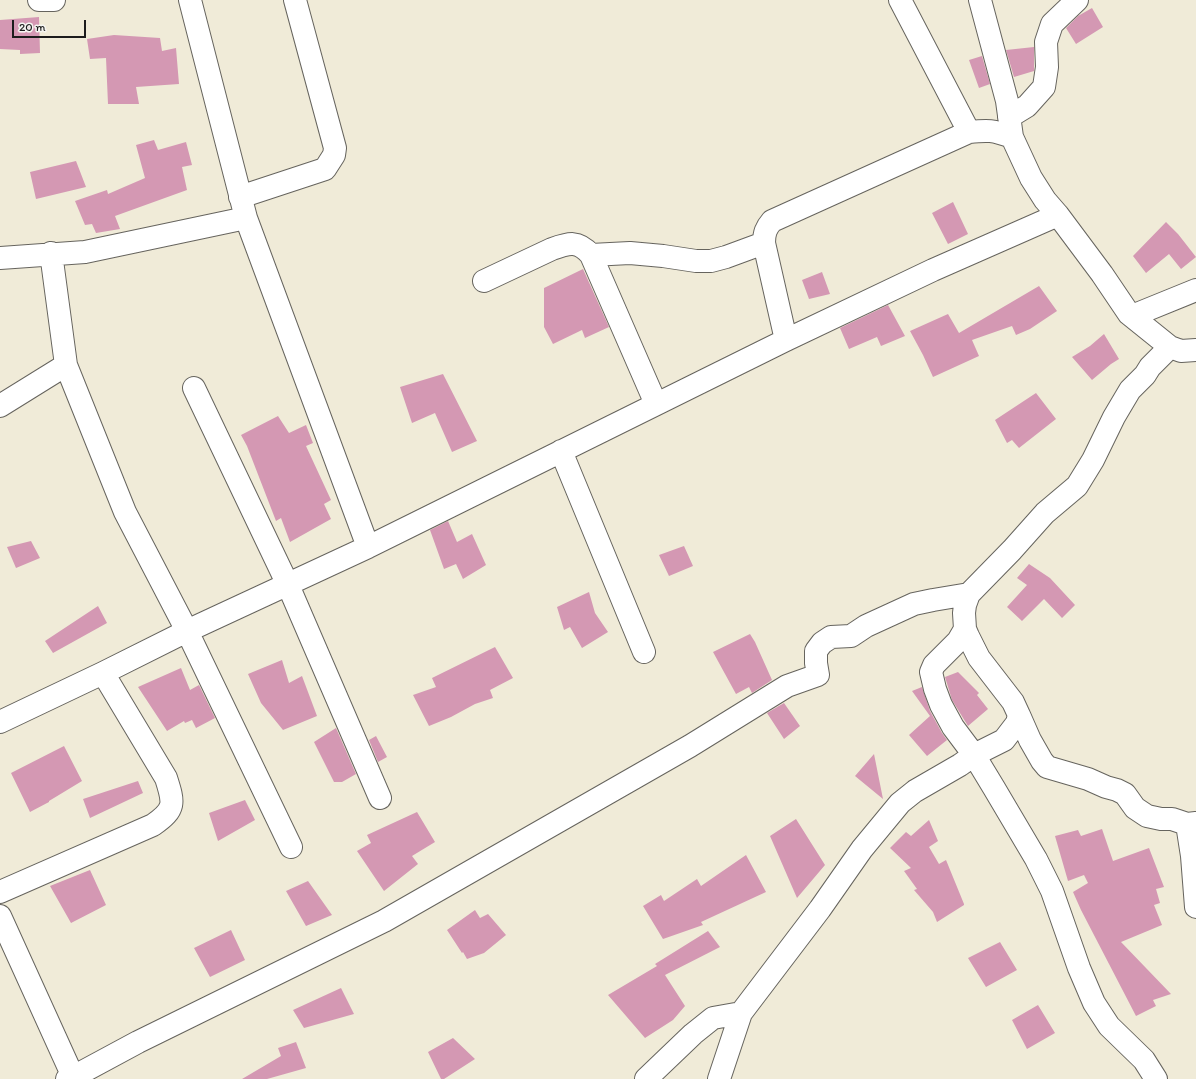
<!DOCTYPE html>
<style>
body{margin:0}
#map{position:relative;width:1196px;height:1079px;overflow:hidden;background:#f0ebd8;font-family:Itim,sans-serif}
canvas{display:block}
.scale{position:absolute;left:12px;top:20px;width:74px;height:18px;box-sizing:border-box;border:2px solid #1c1c1c;border-top:0;padding-left:5px;font-size:12px;line-height:14px;white-space:nowrap;color:#1c1c1c;-webkit-text-stroke:3px #f6f6f2;paint-order:stroke}
</style>
<div id="map">
<canvas width="1196" height="1079"></canvas>
<div class="scale">20 m</div>
</div>
<script>
const context = document.querySelector('canvas').getContext('2d');
context.lineJoin = 'round';
function fillPath(path, color) { context.fillStyle = color; context.fill(path, 'evenodd'); }
function trace(path, color, width, dash) { context.strokeStyle = color; context.lineWidth = width; context.lineCap = dash ? 'butt' : 'round'; context.setLineDash(dash || []); context.stroke(path); }
fillPath(new Path2D(`
 M1092 8 1103 27 1076 44 1066 28 1078 16Z
 M39 17 40 53 20 54V50L0 49V20Z
 M114 35 160 38 162 51 176 48 179 84 136 87 139 104H108L106 58 90 59 87 39Z
 M1034 47V71L1014 77 1006 50Z
 M982 56 990 84 979 88 969 60Z
 M154 140 158 150 186 142 192 165 182 167 187 190 115 216 120 229 96 233 92 224 85 225 75 201 107 190 108 194 145 178 136 145Z
 M76 161 86 187 36 199 30 172Z
 M953 202 968 234 948 244 932 213Z
 M1166 222 1178 234 1196 257 1181 269 1169 254 1146 273 1133 256Z
 M583 269 609 327 585 338 582 330 553 344 544 327V288Z
 M822 272 830 294 809 299 802 280Z
 M1039 286 1057 311 1030 329 1016 335 1012 326 972 340 979 356 933 377 923 355 910 331 948 314 959 333Z
 M888 305 905 336 881 346 877 337 849 349 840 328Z
 M1104 334 1119 359 1111 364 1092 380 1072 357 1090 346Z
 M443 374 477 441 452 452 435 413 412 423 400 387Z
 M1036 393 1056 419 1019 448 1012 440 1007 443 995 420Z
 M278 416 289 433 306 425 313 443 306 446 331 500 324 504 331 519 290 542 281 518 276 521 247 446 241 435Z
 M448 521 457 542 472 534 486 565 463 579 456 564 444 569 430 530Z
 M31 541 40 558 16 568 7 547Z
 M684 546 693 566 669 576 659 555Z
 M1029 564 1050 578 1075 605 1062 618 1044 599 1022 621 1007 607 1027 585 1017 578Z
 M589 592 595 613 608 632 582 648 570 627 564 630 557 607Z
 M98 606 107 623 53 653 45 641Z
 M750 634 755 642 772 680 752 693 749 687 736 694 713 652Z
 M495 647 513 678 490 690 493 698 475 704 451 717 429 726 413 695 436 687 432 678Z
 M282 660 289 683 302 676 317 716 283 730 261 703 248 674Z
 M181 668 190 690 199 685 215 718 196 728 192 720 185 723 184 721 167 731 138 687Z
 M958 672 979 693 977 695 988 709 968 726 952 700 945 677Z
 M922 687 930 711 942 733 947 740 927 756 909 735 930 716 912 691Z
 M784 703 800 726 784 739 767 713Z
 M336 728 356 774 342 782H334L314 742Z
 M376 736 387 757 378 762 369 740Z
 M64 746 82 781 49 801V802L30 812 11 773Z
 M874 754 883 799 855 776Z
 M138 781 143 793 90 818 83 799Z
 M245 800 255 820 218 841 209 813Z
 M417 812 435 842 412 856 418 864 384 891 357 851 371 843 367 835Z
 M796 819 825 865 797 898 770 836Z
 M929 820 938 841 929 847 939 864 946 860 964 904V905L937 922 933 912 914 890 917 889 904 871 911 868 890 848 906 832 911 836Z
 M1102 829 1113 861 1149 848 1164 887 1156 889 1160 903 1154 905 1162 925 1121 942 1171 994 1153 1000 1156 1006 1136 1016 1081 910 1073 892 1088 883 1084 875 1068 881 1055 836 1078 830 1081 836Z
 M746 855 766 892 701 922 703 925 663 939 643 906 661 895 664 901 697 879 701 886Z
 M90 870 106 905 71 923 50 886Z
 M308 881 332 915 306 926 286 891Z
 M475 910 480 918 488 914 506 935 484 953 467 959 463 952 462 953 447 930Z
 M231 930 245 960 210 977 194 948Z
 M708 931 720 947 665 975 685 1006 673 1020 645 1038 608 995 657 966 655 964Z
 M1000 942 1017 970 986 987 968 958Z
 M341 988 354 1014 304 1028 293 1010Z
 M1038 1005 1055 1033 1027 1049 1012 1020Z
 M453 1038 475 1059 444 1079H441L428 1052Z
 M296 1042 306 1068 267 1079H242L281 1056 278 1048Z`), '#d498b3');
const minor = new Path2D(`
 M39 0H54
 M190 0 246 218 368 547
 M900 0 969 132
 M980 0 1007 101 1012 137 1031 178 1045 200 1058 215 1102 274 1129 314 1170 347
 M1009 117 1027 106 1044 87 1047 67 1046 42 1052 24 1077 0
 M240 197 325 169 334 155 335 148 295 0
 M51 253 66 365 125 512 187 631 291 847
 M591 255 630 253 663 256 696 261H711L726 257 764 243
 M0 258 85 252 246 218
 M484 281 552 249C569 243 578 240 591 255L656 404
 M1132 316 1196 290
 M786 340 764 243C764 233 766 228 772 221L969 132C988 130 993 130 1012 137
 M194 388 288 585 380 798
 M0 406 66 365
 M561 451 644 652
 M965 629 958 641 934 665 931 672 935 689 941 705 953 727 974 755 994 788 1036 859 1052 891 1079 968 1094 1003 1109 1026 1144 1060 1156 1079
 M1019 715 1030 740 1042 761 1047 767 1088 779 1106 787 1117 790 1125 794 1135 808 1147 816 1161 819H1172L1187 824
 M0 722 103 673 187 631 368 547 786 340 933 270 1058 215
 M1196 823 1187 824 1192 856 1196 907
 M0 892 153 825C176 809 174 803 166 778L103 673
 M0 916 74 1079
 M67 1079 73 1077 138 1042 384 921 690 746 787 686 818 675 816 663V651L822 643 831 637 851 636 866 626 914 604 933 600 969 594
 M646 1079 693 1034 713 1018 741 1013
 M719 1079 741 1013 820 909 862 849 900 803 915 791 960 765 974 755 1004 740 1017 723 1019 715 1013 702 979 658 968 636 965 629 964 613 965 605 969 594 1012 550 1045 513 1077 486 1093 460 1114 417 1130 390 1145 375 1150 367 1170 347 1181 351 1196 350`);
trace(minor, '#66645e', 24);
trace(minor, '#fff', 22);
</script>
